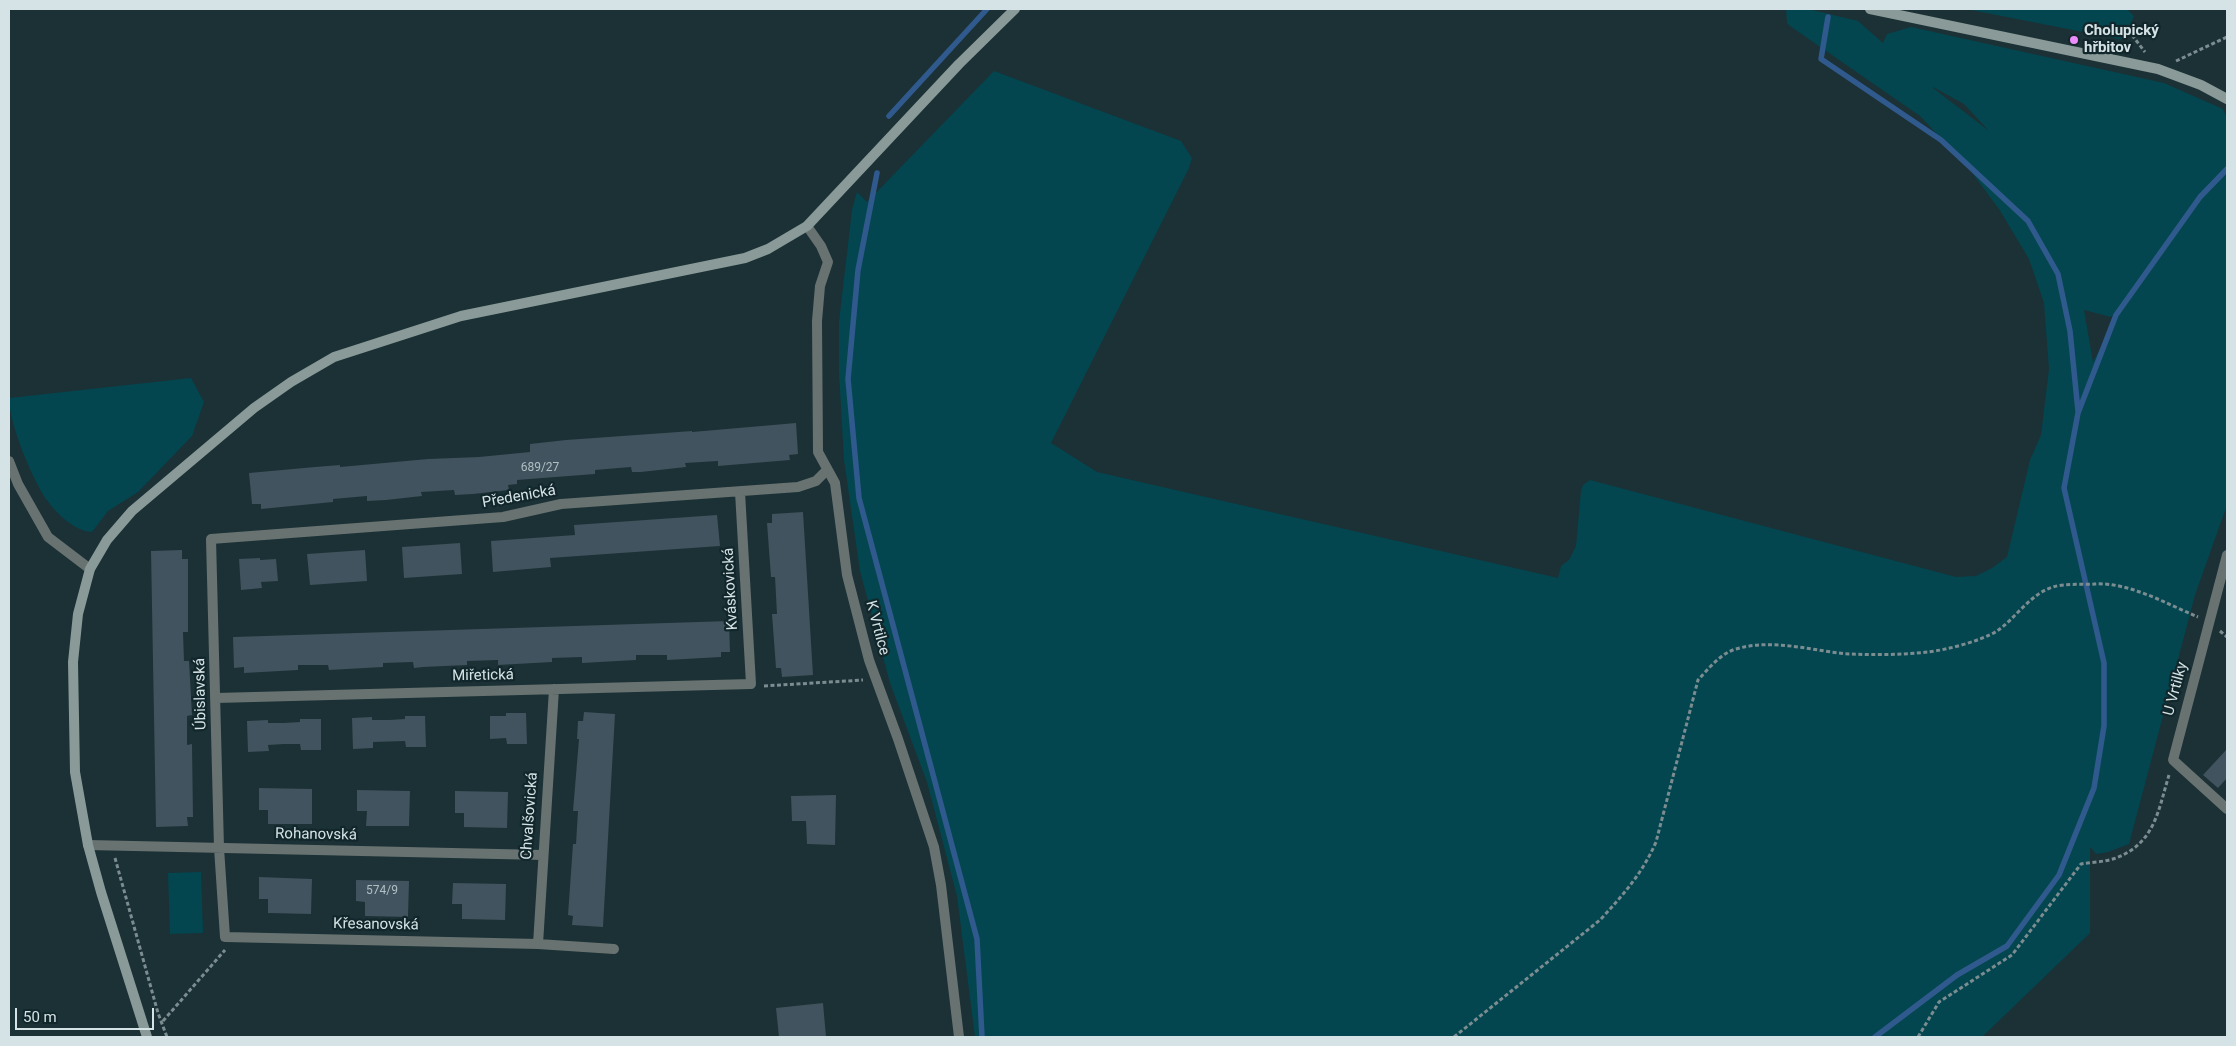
<!DOCTYPE html>
<meta charset="utf-8">
<style>
body{margin:0}
#map{position:relative;width:2236px;height:1046px;overflow:hidden;background:#1b3135;font-family:Roboto,sans-serif}
canvas{display:block}
.frame{position:absolute;inset:0;border:10px solid #d6e3e6;pointer-events:none}
.scale{position:absolute;left:15px;top:1008px;width:139px;height:22px;box-sizing:border-box;border:2px solid #d6e3e6;border-top:0;padding-left:6px;font-size:15px;line-height:18px;white-space:nowrap;color:#d6e3e6;-webkit-text-stroke:4px #11272b;paint-order:stroke}
</style>
<div id="map">
<canvas width="2236" height="1046"></canvas>
<div class="frame"></div>
<div class="scale">50 m</div>
</div>
<script>
const context = document.querySelector('canvas').getContext('2d');
context.lineJoin = 'round';
function fillPath(path, color) { context.fillStyle = color; context.fill(path, 'evenodd'); }
function trace(path, color, width, dash) { context.strokeStyle = color; context.lineWidth = width; context.lineCap = dash ? 'butt' : 'round'; context.setLineDash(dash || []); context.stroke(path); }
function drawText(font, color, halo, rows, align = 'center') {
  context.font = font + ' Roboto,sans-serif'; context.lineWidth = 4.5; context.setLineDash([]); context.textBaseline = 'middle'; context.strokeStyle = halo; context.fillStyle = color; for (const [text, x, y, turn = 0] of rows) {
    context.save(); context.translate(x, y); context.rotate((+turn || 0) * Math.PI / 180); context.textAlign = isNaN(turn) ? turn : align; if (halo) context.strokeText(text, 0, 0); context.fillText(text, 0, 0); context.restore();
  }
}
fillPath(new Path2D(`
 M1786 9H1808L1858 21 1883 43 1887 34 1911 27 2164 83 2223 109 2227 119V505L2195 595 2129 844 2108 852 2096 854 2090 847V933L1982 1037H975L957 896 927 782 890 683 860 571 844 460 839 373V322L852 210 857 192 867 202 994 71 1181 141 1192 158 1189 168 1051 443 1097 472 1558 578 1561 566 1569 560 1576 546 1581 491 1583 485 1590 480 1956 577 1976 576 1992 568 2007 557 2030 460 2041 435 2049 369 2044 303 2029 259 1999 209 1967 166 1920 116 1790 26 1787 23ZM1933 87 1964 104 1989 131 1933 88ZM2084 310 2111 317 2119 312 2093 362Z
 M1966 9H2127L2134 16 2124 40Z
 M191 378 204 402 192 436 138 492 108 511 92 532C74 531 57 514 46 499 32 478 9 424 9 398Z
 M201 872 203 933 170 934 168 873Z`), '#034650');
trace(new Path2D(`
 M1828 17 1821 59 1941 140 2028 221 2058 274 2070 331 2078 411
 M889 116 987 9
 M877 173 858 270 848 379 859 498 977 939 982 1037
 M1875 1037 1957 975 2007 946 2059 875 2094 788 2104 726V663L2064 488 2078 413 2116 315 2200 197 2227 169`), '#305a8e', 5.5);
fillPath(new Path2D(`
 M796 423 798 454 789 455 790 460 718 466V461L685 463 686 467 641 472H632L631 467 595 470V474L517 480V484L508 485 509 490 473 494 455 495 454 490 421 492 422 496 386 500 367 501V496L333 499V502L261 509V504H252L249 473 315 467 340 465V467L428 459 479 457 530 452V444L566 440 692 431V432Z
 M803 512 813 675 782 677 781 668H776L772 614H777L775 577H771L767 523H772V514Z
 M717 515 720 546 550 558 551 567 493 572 491 541 575 535 574 525Z
 M460 543 462 574 404 578 402 547Z
 M182 550V559H188V632H183L184 661H189L192 715 187 716V745L192 744 193 817H187L188 826 156 827 151 551Z
 M365 550 367 581 310 585 307 554Z
 M260 558V560L276 559 278 581 261 582 262 588 241 590 239 559Z
 M729 621 730 652H721V657L667 660V655H636V660L582 663V657L552 658V662L498 665V660L467 661V665L423 667 414 668 413 662 383 663V667L329 670 328 665H298V670L244 673V667L234 668 233 637Z
 M584 712 615 714 603 927 572 925 573 916 568 915 573 844H576L578 811H573L579 739H577L578 721H583Z
 M506 713H526L527 744H507L506 738 490 739V716H506Z
 M405 716H425L426 747H406L405 741 373 742V748L353 749 352 718 372 717V720H389L405 719Z
 M300 719H321V750H301L300 744H284L268 745 269 751 248 752 247 721 268 720V723H284L300 722Z
 M2227 749V778L2218 788 2203 775Z
 M259 788 312 789V824H268V810H259Z
 M357 790 410 791 409 826H366L367 811H357Z
 M455 791 508 792 507 828 464 827V813H455Z
 M836 795 835 845 807 844 806 821H792L791 796Z
 M259 877 312 879 311 914 268 913V899H259Z
 M356 880 409 881 408 917 365 916V902L356 901Z
 M453 883 506 884 505 920 462 919V904H452Z
 M823 1003 826 1037H779L776 1008Z`), '#41535e');
trace(new Path2D(`
 M2128 30 2145 52
 M2176 61 2227 37
 M2220 631 2227 637
 M764 686 863 680
 M115 858 158 1013 167 1037
 M163 1021 225 950
 M1454 1037 1600 920C1623 895 1642 874 1656 842L1698 680C1708 669 1721 653 1736 649 1773 638 1812 651 1849 654 1875 655 1902 655 1928 652 1946 650 1981 641 1997 631 2015 619 2031 593 2053 587 2065 583 2082 585 2095 584 2129 582 2167 604 2198 617
 M1918 1037 1939 1002 2012 955 2081 864C2092 862 2105 862 2116 858 2155 843 2158 811 2169 775`), '#7c8d91', 3, [4, 2.5]);
trace(new Path2D(`
 M807 226 821 246 828 262 820 286 817 321 818 452 835 483 847 575 869 660 898 739 934 847 941 885 959 1037
 M9 461 18 484 48 537 90 569
 M2227 555 2173 760 2227 809
 M216 698 751 684 740 492
 M88 845 543 855
 M538 944 554 689
 M614 949 538 944 225 937 219 848 211 539 503 517 561 504 798 487 816 481 827 470`), '#687271', 10);
trace(new Path2D(`
 M1870 9 2158 69 2201 85 2227 99
 M147 1037 101 892 88 845 75 772 73 662 78 614 90 569 107 540 132 511 254 408 291 382 334 357 461 316 745 258 768 249 807 226 959 64 1015 9`), '#899a98', 10);
for (const [x, y, r, color] of [
 [2074,40,5,"#ec8cfb"]
]) { const dot = new Path2D(); dot.arc(x, y, r, 0, 2 * Math.PI); context.fillStyle = color; context.fill(dot); trace(dot, '#11272b', 2); }
drawText('12px', '#b1bfc4', null, [
 ["689/27",540,468],
 ["574/9",382,891]
]);
drawText('bold 15px', '#d6e3e6', '#11272b', [
 ["Cholupický",2084,31],
 ["hřbitov",2084,48]
], 'left');
drawText('15px', '#d6e3e6', '#11272b', [
 ["Předenická",519,497,-10],
 ["Kváskovická",731,589,-93],
 ["K Vrtilce",877,628,75],
 ["Miřetická",483,676,-1],
 ["U Vrtilky",2176,689,-75],
 ["Úbislavská",201,694,-91],
 ["Chvalšovická",530,816,-86],
 ["Rohanovská",316,835,1],
 ["Křesanovská",376,925,1]
]);
</script>
